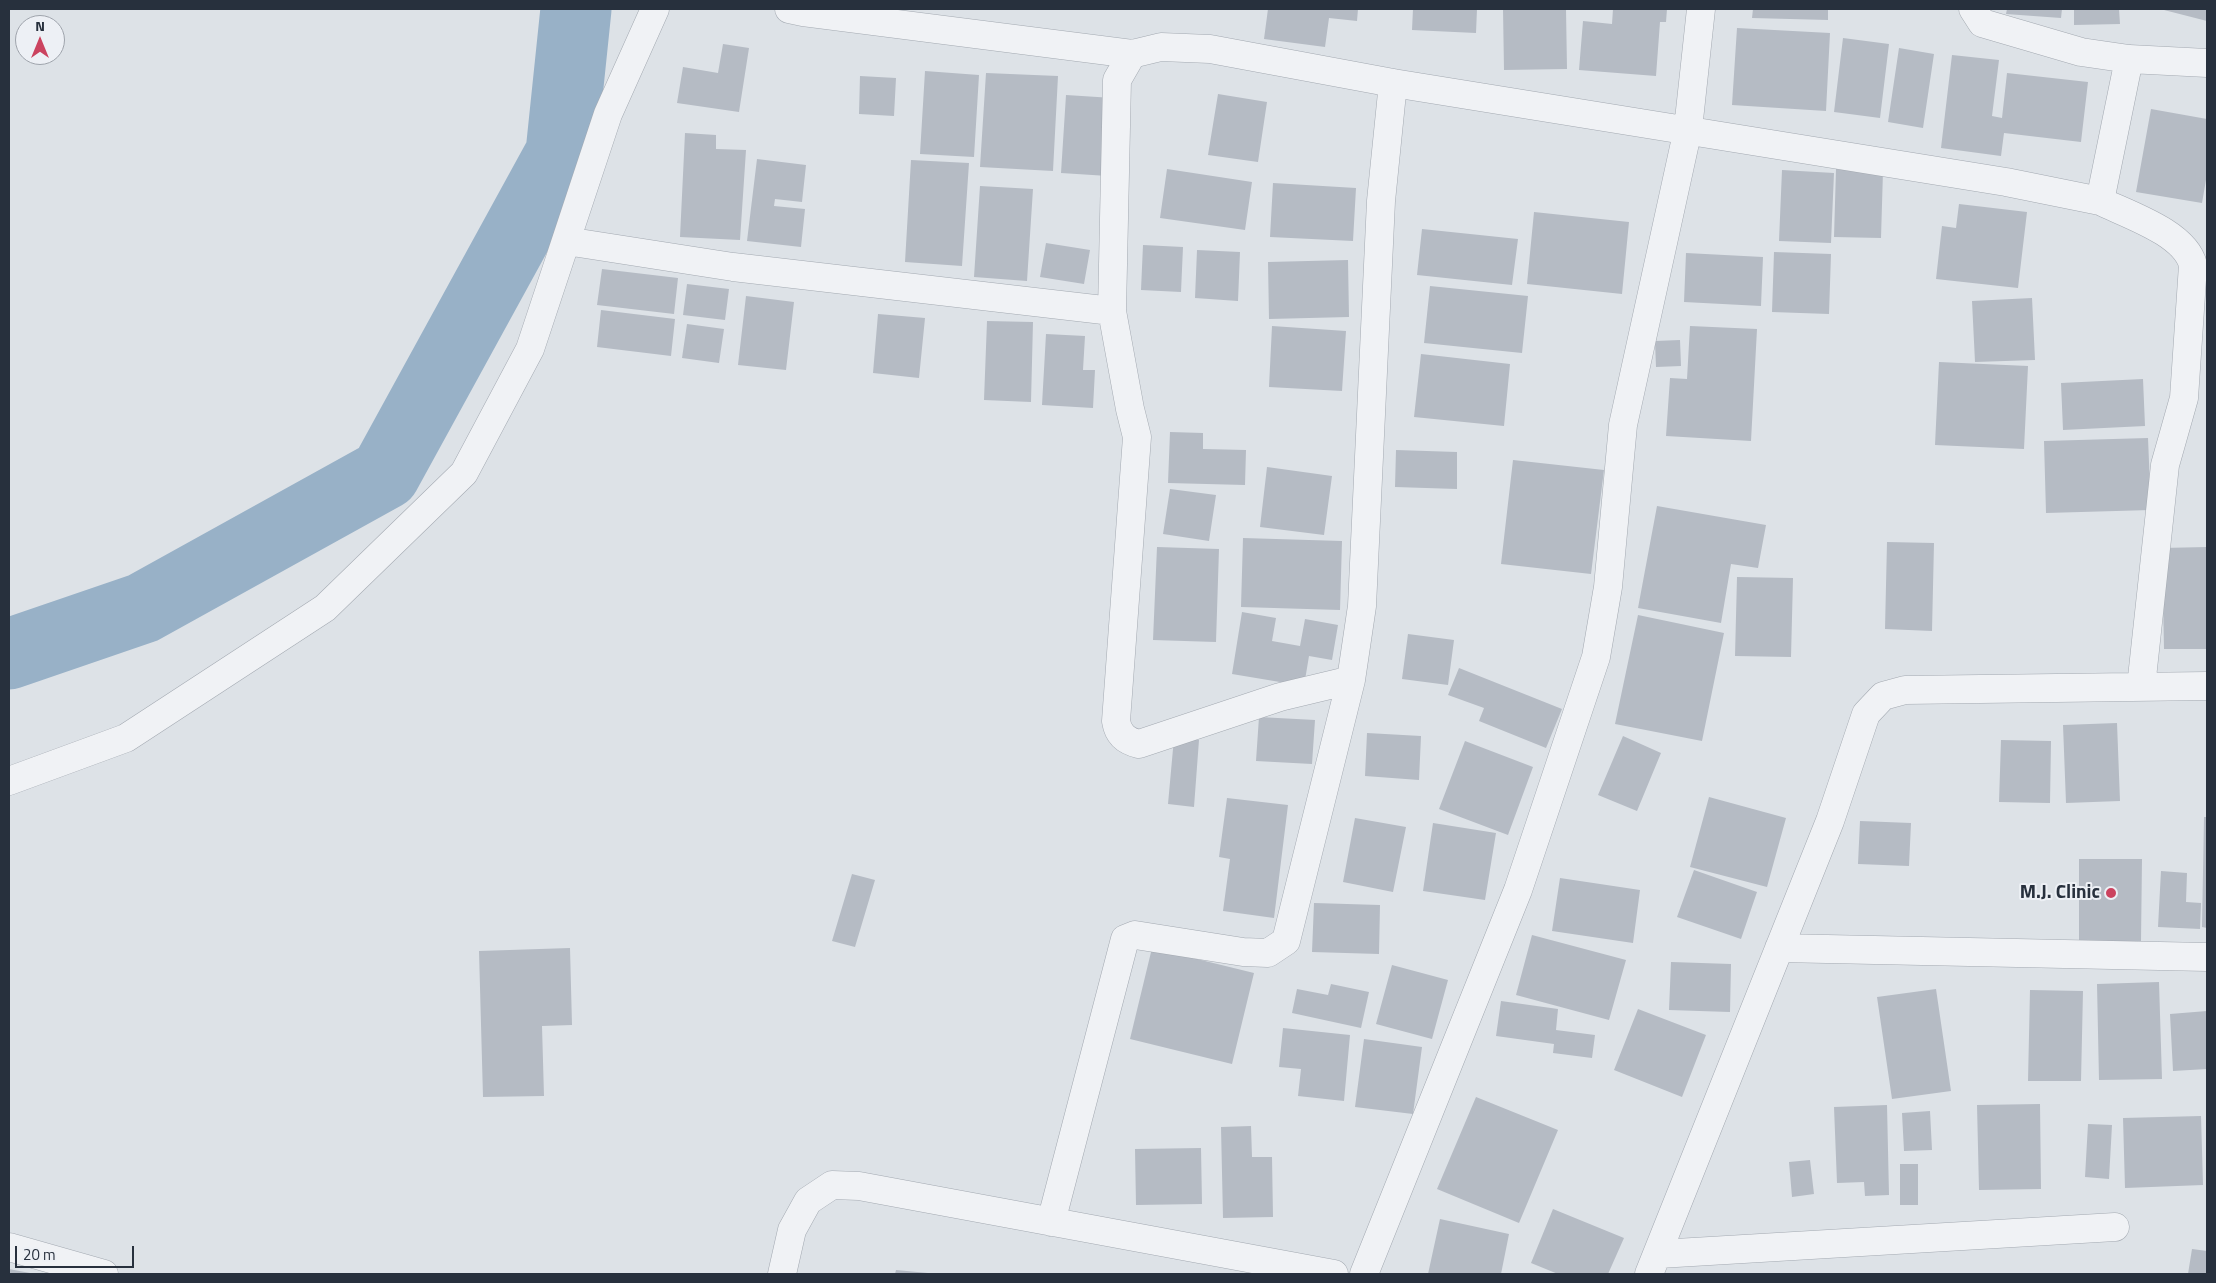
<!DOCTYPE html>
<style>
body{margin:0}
#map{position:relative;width:2216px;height:1283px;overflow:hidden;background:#dde2e7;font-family:"Titillium Web",sans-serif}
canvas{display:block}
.frame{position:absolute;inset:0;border:10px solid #27303d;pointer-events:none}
.north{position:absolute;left:15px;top:15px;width:50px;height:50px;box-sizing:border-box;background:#edf0f5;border:1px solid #9ea3ab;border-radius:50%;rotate:0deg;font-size:14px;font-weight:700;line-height:20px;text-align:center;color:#27303d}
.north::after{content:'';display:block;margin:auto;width:18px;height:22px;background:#cb435f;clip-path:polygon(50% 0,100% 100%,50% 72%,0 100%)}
.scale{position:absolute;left:15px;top:1246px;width:119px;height:22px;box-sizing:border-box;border:2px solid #27303d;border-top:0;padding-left:6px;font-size:15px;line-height:18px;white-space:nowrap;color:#27303d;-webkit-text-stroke:4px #edf0f5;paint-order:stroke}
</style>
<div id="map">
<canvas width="2216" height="1283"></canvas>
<div class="frame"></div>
<div class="north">N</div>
<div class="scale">20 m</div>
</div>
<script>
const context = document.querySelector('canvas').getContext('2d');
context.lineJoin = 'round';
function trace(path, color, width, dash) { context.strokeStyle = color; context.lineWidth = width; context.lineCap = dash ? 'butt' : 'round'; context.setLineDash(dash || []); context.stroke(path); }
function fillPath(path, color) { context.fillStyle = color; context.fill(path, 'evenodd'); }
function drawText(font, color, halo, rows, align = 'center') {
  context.font = font + ' "Titillium Web",sans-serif'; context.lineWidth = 4; context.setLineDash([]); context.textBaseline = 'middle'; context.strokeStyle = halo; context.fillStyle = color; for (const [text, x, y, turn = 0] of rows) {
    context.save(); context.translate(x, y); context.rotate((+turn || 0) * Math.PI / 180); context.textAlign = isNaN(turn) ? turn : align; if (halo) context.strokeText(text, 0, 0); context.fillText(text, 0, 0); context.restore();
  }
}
trace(new Path2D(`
 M9 654 143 608 385 474 561 153 576 9`), '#98b1c7', 71);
fillPath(new Path2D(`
 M1268 9H1358L1357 21 1329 18 1325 47 1264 39Z
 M1413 9H1477L1476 33 1412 30Z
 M1503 9H1566L1567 69 1504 70Z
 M1613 9H1667L1666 22H1660L1656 76 1579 70 1583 21 1612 24Z
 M1753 9H1828V20L1752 18Z
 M2007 9H2062L2061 18 2006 14Z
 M2074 9H2119L2120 24 2074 25Z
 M2165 9H2207V21L2164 10Z
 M1737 28 1830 33 1826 111 1732 105Z
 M1843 38 1889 44 1880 118 1834 112Z
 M723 44 749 48 739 112 677 103 683 67 718 73Z
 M1899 48 1934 54 1923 128 1888 122Z
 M1952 55 1999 60 1992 116 2002 118 2007 73 2088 82 2081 142 2004 133 2001 156 1941 148Z
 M925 71 979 75 974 157 920 154Z
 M986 73 1058 76 1053 171 980 167Z
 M860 76 896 78 894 116 859 114Z
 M1218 94 1267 102 1258 162 1208 155Z
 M1066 95 1113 98 1108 176 1061 173Z
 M2151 109 2207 119V174L2202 203 2136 192Z
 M685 133 716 135V149L746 150 740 240 680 237Z
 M757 159 806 165 802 202 775 199 774 206 805 209 801 247 747 241Z
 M911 160 969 163 962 266 905 262Z
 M1167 169 1252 182 1245 230 1160 218Z
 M1836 169 1883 171 1881 238 1834 237Z
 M1782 170 1834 173 1831 243 1779 241Z
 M1273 183 1356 188 1353 241 1270 237Z
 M980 186 1033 189 1027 281 974 277Z
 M1959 204 2027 212 2018 288 1936 279 1942 226 1956 228Z
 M1534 212 1629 222 1622 294 1527 284Z
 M1422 229 1518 239 1512 285 1417 275Z
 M1046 243 1090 250 1084 284 1040 277Z
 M1143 245 1183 247 1181 292 1141 290Z
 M1197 250 1240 252 1238 301 1195 298Z
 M1774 252 1831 254 1829 314 1772 312Z
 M1686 253 1763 257 1761 306 1684 302Z
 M1348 260 1349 317 1269 319 1268 262Z
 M602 269 678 278 674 314 597 305Z
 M687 284 729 289 725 320 683 315Z
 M1430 286 1528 296 1522 353 1424 343Z
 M746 296 794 302 786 370 738 365Z
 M2032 298 2035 360 1975 362 1972 301Z
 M601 310 675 319 671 356 597 347Z
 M878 314 925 318 919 378 873 373Z
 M987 321 1033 322 1031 402 984 400Z
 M687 324 724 329 719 363 682 358Z
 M1272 326 1346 331 1342 391 1269 387Z
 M1690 326 1757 329 1751 441 1666 436 1670 378 1687 379Z
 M1046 334 1085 336 1083 370H1095L1093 408 1042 405Z
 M1680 340 1681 366 1656 367 1655 341Z
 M1421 354 1510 364 1504 426 1414 417Z
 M1939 362 2028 366 2024 449 1935 445Z
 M2143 379 2145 426 2063 430 2061 383Z
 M1170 432 1203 433V449L1246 450 1245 485 1168 483Z
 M2148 438 2151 510 2046 513 2044 441Z
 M1396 450 1457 452V489L1395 487Z
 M1513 460 1604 470 1591 574 1501 564Z
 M1267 467 1332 476 1324 535 1260 527Z
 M1170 489 1216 495 1209 541 1163 534Z
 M1657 506 1766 525 1758 568 1731 564 1721 623 1638 608Z
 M1243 538 1342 541 1340 610 1241 607Z
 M1887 542 1934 543 1932 631 1885 629Z
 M1157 547 1219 549 1216 642 1153 640Z
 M2207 547V649H2164L2162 548Z
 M1737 577 1793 578 1791 657 1735 656Z
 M1242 612 1276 618 1272 641 1300 646 1305 619 1338 625 1332 660 1309 656 1304 686 1232 674Z
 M1638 615 1724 633 1702 741 1615 724Z
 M1408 634 1454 640 1448 685 1402 679Z
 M1459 668 1562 709 1546 748 1479 721 1484 708 1448 695Z
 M1259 717 1315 720 1312 764 1256 761Z
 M2117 723 2120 801 2066 803 2063 725Z
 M1367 733 1421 736 1419 780 1365 776Z
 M1623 736 1661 753 1637 811 1598 795Z
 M1174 738 1199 740 1194 807 1168 804Z
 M2001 740 2051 741 2050 803 1999 802Z
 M1465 741 1533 767 1508 835 1439 809Z
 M1709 797 1786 818 1767 887 1690 867Z
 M1227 798 1288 805 1274 918 1223 911 1230 859 1219 857Z
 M2204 817H2207V928L2202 927Z
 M1355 818 1406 827 1393 892 1343 882Z
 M1860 821 1911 823 1909 866 1858 864Z
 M1433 823 1496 833 1485 900 1423 891Z
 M2079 859H2142L2141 941H2079Z
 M1694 870 1757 892 1741 939 1677 917Z
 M2161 871 2187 873 2186 902 2201 903 2200 929 2158 927Z
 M852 874 875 880 855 947 832 941Z
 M1560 878 1640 890 1633 943 1552 931Z
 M1314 903 1380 905 1379 954 1312 952Z
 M1532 935 1626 960 1609 1020 1516 995Z
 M570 948 572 1025 542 1026 544 1096 483 1097 479 951Z
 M1152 948 1254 973 1232 1064 1130 1039Z
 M1671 962 1731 964 1730 1012 1669 1010Z
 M1392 965 1448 980 1432 1039 1376 1024Z
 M2159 982 2162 1079 2099 1080 2097 984Z
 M1331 984 1369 992 1361 1028 1292 1013 1297 989 1328 995Z
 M1936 989 1951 1091 1892 1099 1877 997Z
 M2030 990 2083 991 2081 1081H2028Z
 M1501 1001 1558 1009 1556 1030 1595 1035 1592 1058 1553 1053 1554 1044 1496 1036Z
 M1638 1009 1706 1035 1682 1097 1614 1070Z
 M2207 1011V1069L2173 1071 2170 1014Z
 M1283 1028 1350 1035 1344 1101 1298 1096 1301 1069 1279 1067Z
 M1364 1039 1422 1047 1413 1114 1355 1107Z
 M1476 1097 1558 1130 1519 1223 1437 1189Z
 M2040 1104 2041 1189 1979 1190 1977 1105Z
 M1887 1105 1889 1195 1865 1196 1864 1182 1837 1183 1834 1107Z
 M1930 1111 1932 1150 1904 1151 1902 1113Z
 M2201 1116 2203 1185 2125 1188 2123 1118Z
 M2088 1124 2112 1125 2109 1179 2085 1177Z
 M1251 1126 1252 1157H1272L1273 1217 1223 1218 1221 1127Z
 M1201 1148 1202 1204 1136 1205 1135 1149Z
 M1810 1160 1814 1194 1792 1197 1789 1162Z
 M1900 1164H1918V1205H1900Z
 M1553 1209 1624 1238 1608 1274H1558L1531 1263Z
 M1440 1219 1509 1234 1501 1274H1428Z
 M2192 1249 2207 1251V1274H2188Z
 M9 1269 30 1273V1274H9Z
 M896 1270 928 1273 927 1274H895Z`), '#b5bbc4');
const minor = new Path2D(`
 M789 9 803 12 1132 54
 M1973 9 1982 23 2081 52 2129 59 2207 63
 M2129 59 2100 201C2129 215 2185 233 2193 265L2184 398 2165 465 2141 687
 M566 241 733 267 1112 311
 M1351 680 1362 606 1381 201 1393 83
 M9 781 126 738 325 608 464 473 530 349 608 114 655 9
 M1779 948 2207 957
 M1051 1222 1125 939 1135 935 1243 952 1268 953 1286 941 1351 680 1280 697 1139 744C1126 741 1118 734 1116 721L1137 437 1130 409 1112 311 1117 80 1132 54 1161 47 1210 49 1393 83 2006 182 2100 201
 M9 1247 104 1274
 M1659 1254 2115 1227
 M782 1274 792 1230 808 1201 832 1185 859 1186 1334 1274
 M1364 1274 1518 890 1596 657 1608 587 1623 425 1688 129 1701 9
 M1649 1274 1830 821 1866 714 1883 696 1905 690 2207 686`);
trace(minor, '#a3a9b1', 29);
trace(minor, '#f0f2f5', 28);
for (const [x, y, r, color] of [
 [2111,893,6,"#cb435f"]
]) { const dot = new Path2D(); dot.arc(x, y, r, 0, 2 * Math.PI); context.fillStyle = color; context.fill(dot); trace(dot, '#edf0f5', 2); }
drawText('bold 19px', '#27303d', '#edf0f5', [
 ["M.J. Clinic",2100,893]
], 'right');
</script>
